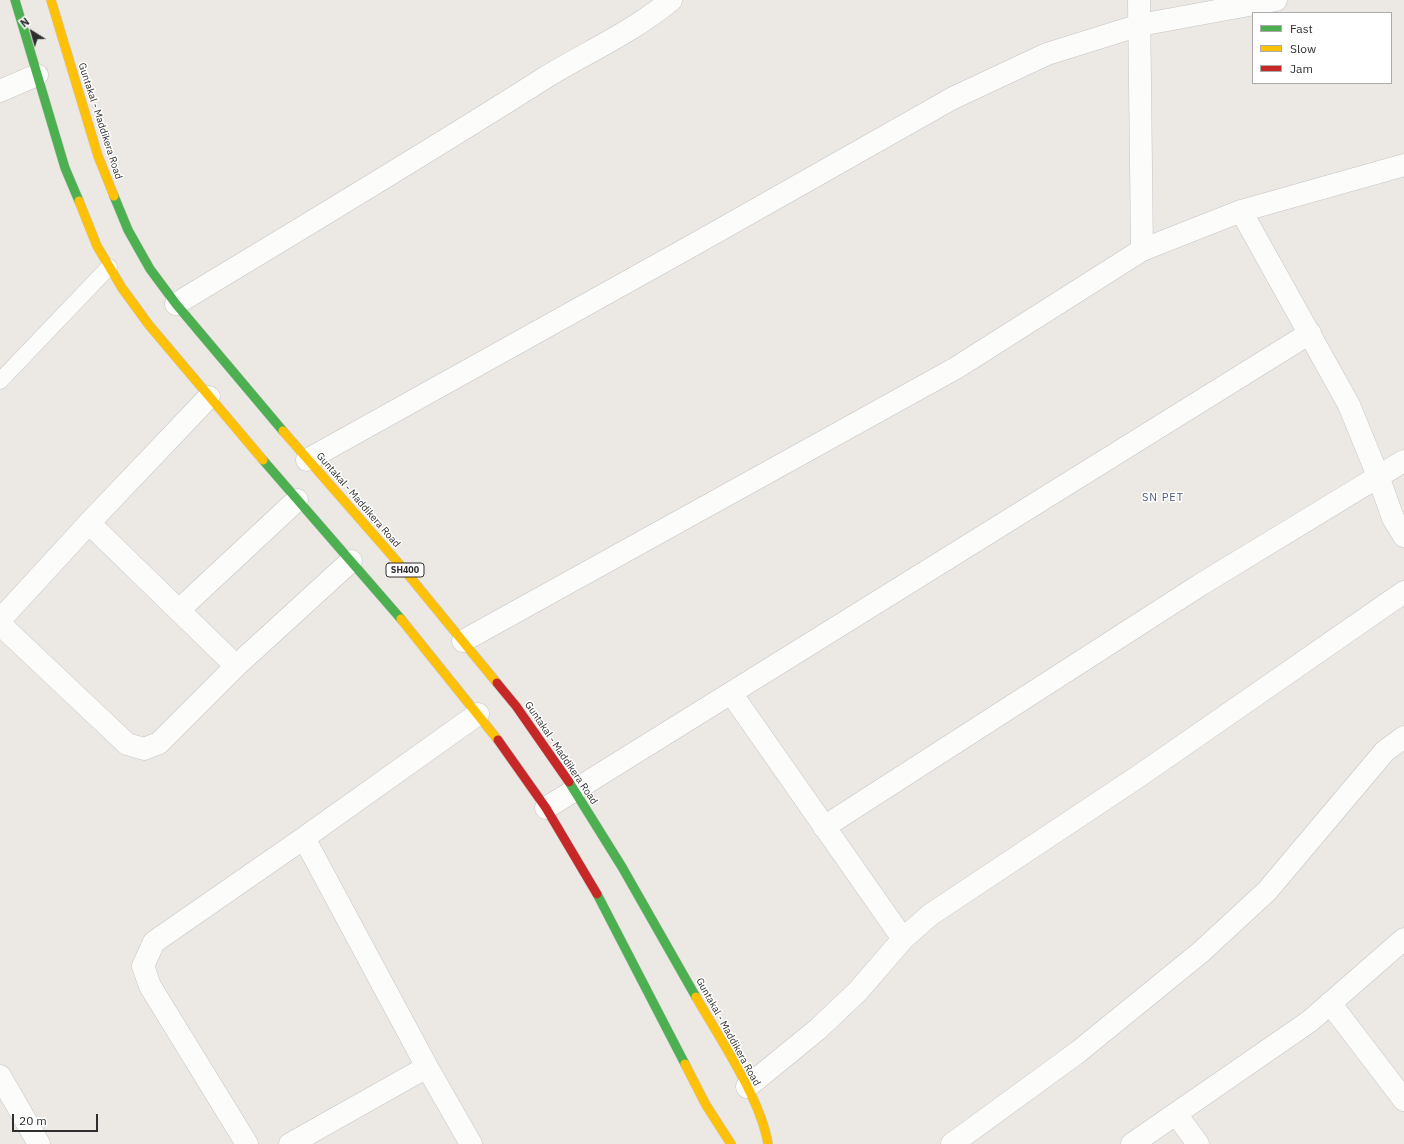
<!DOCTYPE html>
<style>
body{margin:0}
#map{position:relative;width:1404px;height:1144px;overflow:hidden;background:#ece8e4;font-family:"IBM Plex Sans",sans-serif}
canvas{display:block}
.legend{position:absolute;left:1252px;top:12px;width:140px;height:72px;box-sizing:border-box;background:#fff;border:1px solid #ababab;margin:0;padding:5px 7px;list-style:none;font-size:12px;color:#2e2e2e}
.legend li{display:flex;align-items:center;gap:8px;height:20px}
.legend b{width:20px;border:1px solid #ababab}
.north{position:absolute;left:12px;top:12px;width:40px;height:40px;-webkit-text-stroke:3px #fff;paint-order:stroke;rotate:323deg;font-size:11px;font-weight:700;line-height:16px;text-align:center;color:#2e2e2e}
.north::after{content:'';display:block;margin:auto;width:14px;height:18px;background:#2e2e2e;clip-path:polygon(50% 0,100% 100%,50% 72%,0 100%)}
.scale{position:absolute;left:12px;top:1114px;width:86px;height:18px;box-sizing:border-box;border:2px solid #2e2e2e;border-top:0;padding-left:5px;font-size:12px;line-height:14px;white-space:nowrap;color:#2e2e2e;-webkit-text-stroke:3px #fff;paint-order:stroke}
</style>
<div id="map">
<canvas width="1404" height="1144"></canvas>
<ul class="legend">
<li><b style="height:5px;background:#4caf50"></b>Fast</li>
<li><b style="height:5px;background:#ffc107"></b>Slow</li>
<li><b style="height:5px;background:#c62828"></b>Jam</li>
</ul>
<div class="north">N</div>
<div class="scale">20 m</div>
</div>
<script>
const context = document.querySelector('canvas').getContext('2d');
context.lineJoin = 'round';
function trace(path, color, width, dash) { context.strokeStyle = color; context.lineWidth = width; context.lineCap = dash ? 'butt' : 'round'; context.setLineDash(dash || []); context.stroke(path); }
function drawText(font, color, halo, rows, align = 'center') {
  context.font = font + ' "IBM Plex Sans",sans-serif'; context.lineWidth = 3; context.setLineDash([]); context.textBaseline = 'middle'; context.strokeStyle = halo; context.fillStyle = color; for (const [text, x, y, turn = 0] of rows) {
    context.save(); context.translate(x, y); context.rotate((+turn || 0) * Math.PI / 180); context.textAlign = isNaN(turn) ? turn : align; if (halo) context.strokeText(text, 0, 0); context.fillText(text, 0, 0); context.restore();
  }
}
const lane = new Path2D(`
 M0 381 109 267`);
const street = new Path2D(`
 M1139 0 1142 250
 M0 91 37 75
 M1241 211 1349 405 1378 476 1393 518 1404 536
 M176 304C298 230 422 156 543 79 585 53 633 32 671 0
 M307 460 695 244 953 98 1047 54 1140 25 1276 0
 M89 523 236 666
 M179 610 297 500
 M0 620 89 523 209 397
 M0 624 127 744 144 749 159 743 236 666 351 561
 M463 641 956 368 1142 250 1241 211 1404 165
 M731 693 903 939
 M546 808 1310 333
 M824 827 1200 585 1404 461
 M304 838 427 1067 471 1144
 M1330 1003 1404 1100
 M0 1076 39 1144
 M747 1087 818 1029 858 991 903 939 930 915 1139 776 1404 592
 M1176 1114 1198 1144
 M247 1144 150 986 143 966 154 942 304 838 478 714
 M290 1144 427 1067
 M952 1144 1078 1052 1201 952 1267 891 1385 751 1404 737
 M1132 1144 1310 1021 1404 939`);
const fast = new Path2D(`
 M15 0 65 168 79 201
 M114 196 128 230 150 269 176 304 283 431
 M263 460 401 619
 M569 782 622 867 696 997
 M597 894 685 1064`);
const slow = new Path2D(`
 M51 0 98 156 114 196
 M79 201 97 246 122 288 149 325 263 460
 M283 431 401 566 497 683
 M401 619 498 740
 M696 997C719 1037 761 1099 768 1144
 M685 1064 706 1105 731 1144`);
const jam = new Path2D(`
 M497 683 516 706 569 782
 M498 740 546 808 597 894`);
trace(lane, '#c5c4c5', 17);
trace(street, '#c5c4c5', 23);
trace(fast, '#c6c5c4', 10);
trace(slow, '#c6c5c4', 10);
trace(jam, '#c6c5c4', 10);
trace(lane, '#fcfcfb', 16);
trace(street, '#fcfcfb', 22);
trace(fast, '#4caf50', 9);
trace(slow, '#ffc107', 9);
trace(jam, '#c62828', 9);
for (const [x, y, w] of [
 [405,570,38]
]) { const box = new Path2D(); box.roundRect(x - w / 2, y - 7, w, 14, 3); context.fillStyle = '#fff'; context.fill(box); trace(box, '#2e2e2e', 1); }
drawText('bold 9px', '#2e2e2e', null, [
 ["SH400",405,570]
]);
drawText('10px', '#2e2e2e', '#fff', [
 ["Guntakal - Maddikera Road",100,121,72],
 ["Guntakal - Maddikera Road",358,500,49],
 ["Guntakal - Maddikera Road",561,753,56],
 ["Guntakal - Maddikera Road",728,1032,61]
]);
context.letterSpacing = '1px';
drawText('11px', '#4d5680', '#fff', [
 ["SN PET",1163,498]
]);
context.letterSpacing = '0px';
</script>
